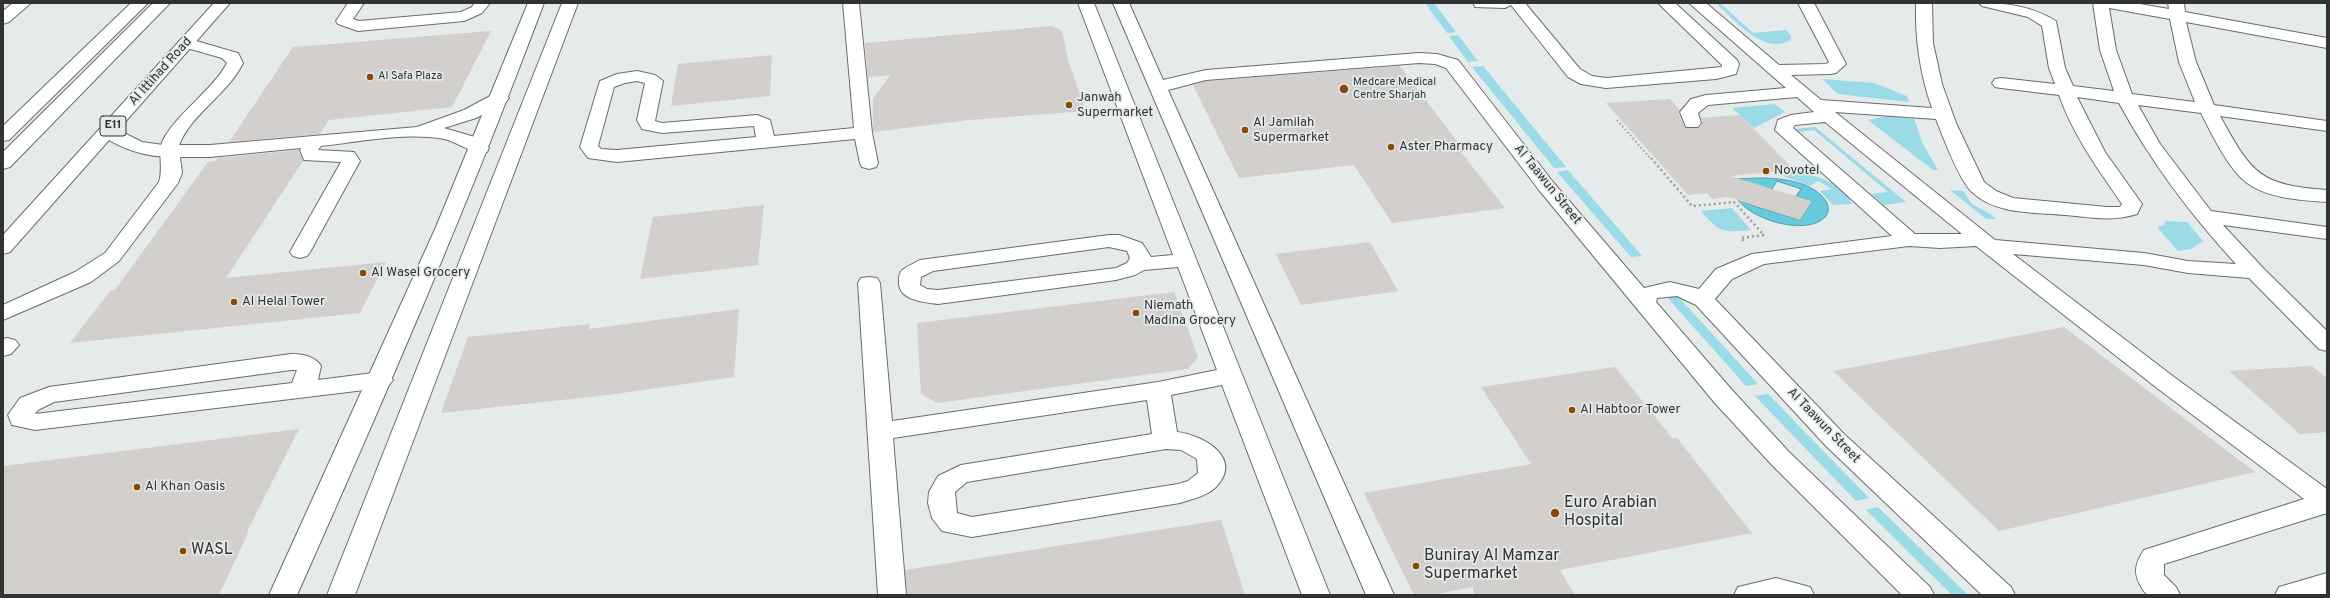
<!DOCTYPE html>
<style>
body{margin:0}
#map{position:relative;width:2330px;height:598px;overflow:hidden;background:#e5eaeb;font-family:Overpass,sans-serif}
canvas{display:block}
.frame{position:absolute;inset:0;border:4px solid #313333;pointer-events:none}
</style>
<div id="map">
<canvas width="2330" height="598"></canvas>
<div class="frame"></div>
</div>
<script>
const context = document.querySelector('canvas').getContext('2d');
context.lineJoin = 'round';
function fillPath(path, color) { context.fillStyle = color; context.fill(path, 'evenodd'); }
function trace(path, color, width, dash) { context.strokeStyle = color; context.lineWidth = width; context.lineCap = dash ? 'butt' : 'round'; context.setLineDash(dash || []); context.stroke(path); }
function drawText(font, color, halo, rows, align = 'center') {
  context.font = font + ' Overpass,sans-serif'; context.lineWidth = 3.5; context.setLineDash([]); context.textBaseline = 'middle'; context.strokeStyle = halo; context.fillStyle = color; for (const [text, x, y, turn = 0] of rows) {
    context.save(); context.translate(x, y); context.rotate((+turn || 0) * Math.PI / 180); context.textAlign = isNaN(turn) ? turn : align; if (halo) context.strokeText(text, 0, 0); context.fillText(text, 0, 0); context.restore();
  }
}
fillPath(new Path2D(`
 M1425 3H1434L1456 32 1447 33Z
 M1716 3H1720L1753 33 1786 30 1791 36V39C1766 58 1732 18 1716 3Z
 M1458 35 1478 61 1468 62 1449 36Z
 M1483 66 1566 167 1554 168 1472 67Z
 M1822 79 1874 83 1907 96 1909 102 1838 94Z
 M1775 104 1785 112 1754 128 1732 108Z
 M1886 116 1914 119 1923 144 1938 170H1933L1868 120Z
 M1815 127 1906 202 1884 205 1871 194 1888 192 1814 130 1798 132 1795 129Z
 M1568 170 1642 256 1631 257 1557 172Z
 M1786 171C1809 173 1842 180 1852 204L1833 205 1820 191 1832 189 1818 181 1810 186 1783 176Z
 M1950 190 1963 191 1972 204 1992 215 1995 219H1986Z
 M1732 208 1751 230C1723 233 1720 233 1701 211Z
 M2166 221 2187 222 2203 241 2191 249 2178 251 2157 227 2164 225Z
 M1675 293 1758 384 1746 386 1665 295Z
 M1768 394 1869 498 1856 501 1755 396Z
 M1877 507H1878L1968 595H1952L1866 510Z`), '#9adbe7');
const water = new Path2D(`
 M1761 178C1782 178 1816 182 1827 203 1829 208 1829 213 1825 217 1806 237 1748 219 1736 197L1754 206 1800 220 1812 201 1796 196 1801 189 1777 181 1772 189 1766 187 1761 194 1737 179Z`);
fillPath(water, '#64cadc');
trace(water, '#559da9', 1);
fillPath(new Path2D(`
 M1052 26 1062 31 1068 60 1086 111 969 120 873 132V99L890 75 868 77 865 43Z
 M491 31 452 107 329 120 320 134 229 142 293 47Z
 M772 55 770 96 671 106 678 64Z
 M1400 66 1465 152H1461L1505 208 1392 223 1354 165 1239 178 1193 85 1206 81Z
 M1670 99 1680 110 1679 113 1686 128H1699L1702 124 1701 118 1740 115 1794 170 1730 176 1812 201 1800 220 1728 197 1712 199 1707 193 1688 195 1606 103Z
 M299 150 303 161 226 278 386 262 360 313 70 343 111 290H115L208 162 216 161 218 158Z
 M764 205 758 265 640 279 653 217Z
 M1370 242 1398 291 1301 305 1276 254Z
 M1174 292 1198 357 1188 369 937 403 921 394 917 323Z
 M739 309 734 377 608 395 441 413 468 337 590 324 589 329Z
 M2064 327 2255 472 1999 531 1833 371Z
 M2312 366 2327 378V432L2300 434 2229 371Z
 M1615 367 1673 439 1677 438 1752 533 1560 570 1575 595H1473V587L1431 595H1414L1364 493 1531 464 1481 387Z
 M299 429 246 534 248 533 219 595H3V466Z
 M1221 520 1245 595H907L905 570Z`), '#d2cfcc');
const minor = new Path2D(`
 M13 3H31L9 22 3 24V11Z
 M348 3H364L353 19 359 21 461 12 472 7 474 3H490L482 13 464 21 358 31 338 24 336 21Z
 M843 3H859L872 133 878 163 876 167 869 169 862 167 860 163 855 139 617 162 588 158 580 147 600 81 617 74 637 71 655 75 663 81 655 121 662 123 757 115 770 120 774 136 854 128ZM637 81 645 83 637 120 642 129 662 133 754 126 756 137 617 150 601 149 598 146 614 87 625 83Z
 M1078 3H1094L1330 595H1302L1222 385 1171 395 1177 432C1203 435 1244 458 1216 487 1207 496 1192 499 1180 503L972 537 942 531 932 518 928 503 929 492 938 476 961 465 1152 434 1147 400 893 438 906 595H878L858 283 861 278 869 277 877 278 880 283 892 421 1158 382 1217 370 1178 267 1144 270 1135 275 1116 280 938 304C922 302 897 300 899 280 899 275 900 271 904 269 909 265 915 263 920 260L1109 235H1119L1142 243 1151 257 1173 255ZM1109 247 1127 251 1130 258 1127 263 1116 268 938 290 927 289 920 285 921 277 933 271ZM1166 449 1181 450 1197 459 1198 473 1188 481 1178 484 972 517 957 513 955 492 967 482Z
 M1113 3H1129L1163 80 1206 70 1419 53 1437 54 1458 60 1553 182 1644 288 1670 282 1699 289 1716 269 1752 254 1892 236 1775 130 1778 120 1791 115 1814 112 1797 97 1708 105 1698 113 1701 123 1698 127H1686L1680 112 1691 99 1706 95 1786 88 1689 3H1706L1779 65 1826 64 1829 62 1798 3H1814L1846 64 1836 73 1830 74 1791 75 1821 100 1932 108C1920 74 1915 39 1916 3H1932L1933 43 1942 84 1956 123 1984 182 1996 191 2013 198 2107 207H2120L2122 204C2098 169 2073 135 2059 95L2001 88 1995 87 1992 83 1995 79 2001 78 2055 84 2049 68 2042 26 2028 17 1982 6 1979 3C2008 3 2031 6 2056 21L2065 68 2073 86 2114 91 2100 50 2093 3H2134L2169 9 2168 3H2184L2185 12 2327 38V48L2186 22 2196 62 2214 105 2327 121V131L2220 116C2252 174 2259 185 2327 190V202C2301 200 2269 199 2247 183 2229 170 2211 133 2201 113L2138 105 2160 144 2211 211 2327 227V239L2223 225 2264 269 2327 331V351L2319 349 2249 278 2188 273 2144 265 2013 254 2174 377 2327 489V513L2164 564V575L2176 587 2180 595H2147C2134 579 2132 567 2144 550L2304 499 2157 388 1976 246 1940 248 1909 246 1764 264 1732 279 1715 299 1844 434 2011 587 2015 595H1982L1826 446 1696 305 1677 296 1657 298 1656 302 1732 390 1789 452 1930 587 1934 595H1902L1771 464 1714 402 1539 190 1446 68 1435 64 1419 63 1206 80 1168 90 1394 595H1366ZM2109 8 2170 19 2179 62 2195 102 2132 94 2116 50ZM2077 97 2119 103C2151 162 2190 214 2236 264L2188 261 2144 253 1995 240 1835 112 1936 119C1943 137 1959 180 1972 192 1996 215 2035 212 2065 215 2090 217 2112 222 2137 214L2142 204 2105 152ZM1825 122 1962 234H1915L1793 128 1795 125Z
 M1473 3H1525L1580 69 1592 76 1606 78 1722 67V65L1658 3H1675L1737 60 1739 64 1736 74 1716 79 1606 88 1581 84 1568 77 1511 5 1505 8 1475 7Z
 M186 38 234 52 238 53 243 63C228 94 192 113 179 145H210L417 127 464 110 494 94H506L509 98 506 102 476 118 444 128 478 138 489 148 487 152C473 155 458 142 444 139 405 132 360 142 321 146L318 150 354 152 360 161 310 252 307 256 300 258 293 256 290 252 341 162 304 160 300 150 301 148 210 157H180L182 173 178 183 119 261 91 282 3 320V305L75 272 105 253 159 182C164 168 157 152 163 140 179 111 212 91 227 63L222 58 180 46 178 43 180 40Z
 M7 338 15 340 19 345 11 354 3 356V339Z
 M291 354C302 354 315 356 321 366L318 380 381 372 389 375 393 380 389 385 381 388 35 430 12 425 8 415 20 398 49 387ZM291 370H297L292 383 35 414 38 410 54 402Z
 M2327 573V595H2275L2279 587Z
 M1776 578 1810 587 1814 595H1734L1738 587Z`);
const major = new Path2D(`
 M131 3H148L9 140 3 141V126Z
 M528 3H544C469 203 384 399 297 595H269L436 227Z
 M562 3H578L355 595H327Z`);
const highway = new Path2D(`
 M153 3H170L10 167 3 169V152Z
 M214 3H230L118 130 142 142 177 147 179 151 177 155C156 160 127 151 109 140L10 252 3 254V235Z`);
trace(minor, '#696d6e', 2);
trace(major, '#696d6e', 2);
trace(highway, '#696d6e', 2);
trace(new Path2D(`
 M1617 120 1651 159`), '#9da1a2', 2, [1.5, 2.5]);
trace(new Path2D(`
 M1651 158 1692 206 1734 202 1764 235 1741 238 1745 242`), '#9da1a2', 2.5, [2, 3]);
fillPath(minor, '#fff');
fillPath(major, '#fff');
fillPath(highway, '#fff');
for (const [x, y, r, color] of [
 [370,77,4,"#864a06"],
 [1344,89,5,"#864a06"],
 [1069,105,4,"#864a06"],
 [1245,130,4,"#864a06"],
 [1391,147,4,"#864a06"],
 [1766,171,4,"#864a06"],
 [363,273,4,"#864a06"],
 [234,302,4,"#864a06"],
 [1136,313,4,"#864a06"],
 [1572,410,4,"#864a06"],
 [137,487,4,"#864a06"],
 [1555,513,5,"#864a06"],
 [183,551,4,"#864a06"],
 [1416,566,4,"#864a06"]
]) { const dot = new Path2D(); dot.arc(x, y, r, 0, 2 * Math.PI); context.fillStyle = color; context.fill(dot); trace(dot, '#e5eaeb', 1.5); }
drawText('11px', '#313333', '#e5eaeb', [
 ["Al Safa Plaza",378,77],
 ["Medcare Medical",1353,83],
 ["Centre Sharjah",1353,96]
], 'left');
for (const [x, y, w] of [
 [113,126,26]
]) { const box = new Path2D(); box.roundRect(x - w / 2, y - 10, w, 20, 3); context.fillStyle = '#e5eaeb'; context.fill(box); trace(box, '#313333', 1); }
drawText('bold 12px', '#313333', null, [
 ["E11",113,126]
]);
drawText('13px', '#313333', '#e5eaeb', [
 ["Al Ittihad Road",161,72,-48],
 ["Al Taawun Street",1547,185,51],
 ["Al Taawun Street",1823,426,46]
]);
drawText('13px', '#313333', '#e5eaeb', [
 ["Janwah",1077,98],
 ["Supermarket",1077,113],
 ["Al Jamilah",1253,123],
 ["Supermarket",1253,138],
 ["Aster Pharmacy",1399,147],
 ["Novotel",1774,171],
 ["Al Wasel Grocery",371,273],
 ["Al Helal Tower",242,302],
 ["Niemath",1144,306],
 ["Madina Grocery",1144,321],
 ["Al Habtoor Tower",1580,410],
 ["Al Khan Oasis",145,487]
], 'left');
drawText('16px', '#313333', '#e5eaeb', [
 ["Euro Arabian",1564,504],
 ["Hospital",1564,522],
 ["WASL",191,551],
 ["Buniray Al Mamzar",1424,557],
 ["Supermarket",1424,575]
], 'left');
</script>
